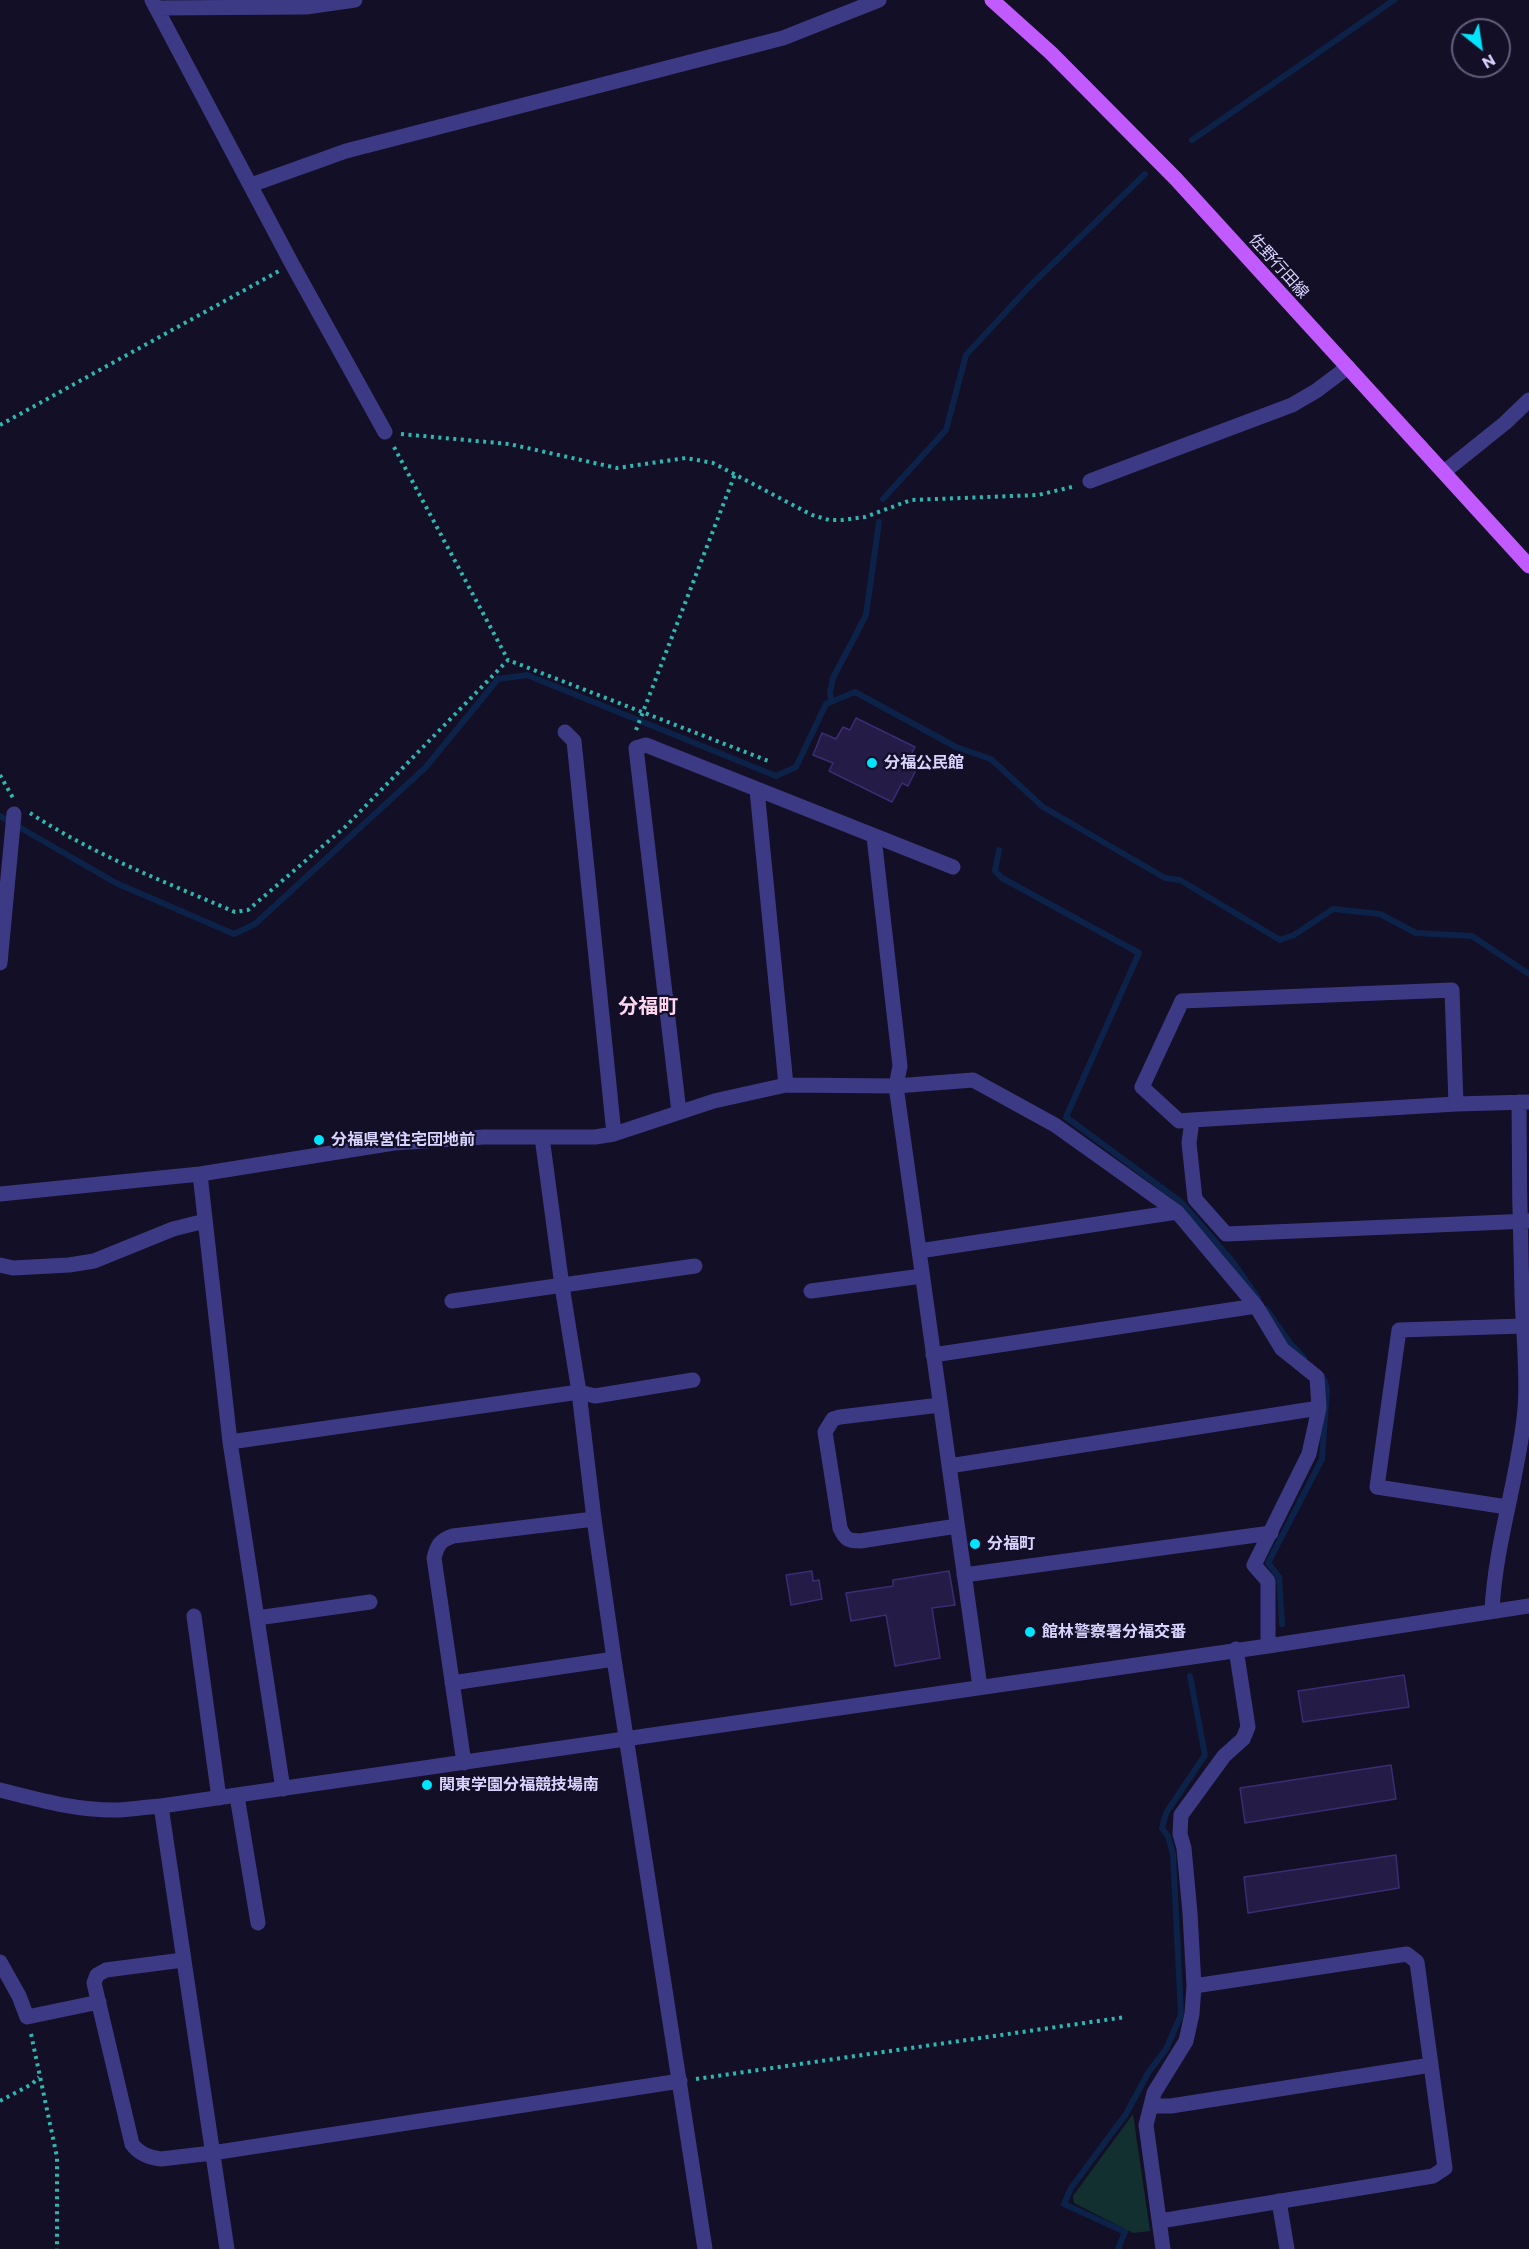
<!DOCTYPE html>
<meta charset="utf-8">
<style>
body{margin:0}
#map{position:relative;width:1529px;height:2249px;overflow:hidden;background:#130f26;font-family:Commissioner,sans-serif}
canvas{display:block}
.north{position:absolute;left:1451px;top:18px;width:60px;height:60px;box-sizing:border-box;background:#130f26;border:2px solid #625e7d;border-radius:50%;rotate:150deg;font-size:16px;font-weight:700;line-height:24px;text-align:center;color:#d9d4ff}
.north::after{content:'';display:block;margin:auto;width:21px;height:27px;background:#00e5ff;clip-path:polygon(50% 0,100% 100%,50% 72%,0 100%)}
</style>
<div id="map">
<canvas width="1529" height="2249"></canvas>
<div class="north">N</div>
</div>
<script>
const context = document.querySelector('canvas').getContext('2d');
context.lineJoin = 'round';
function fillPath(path, color) { context.fillStyle = color; context.fill(path, 'evenodd'); }
function trace(path, color, width, dash) { context.strokeStyle = color; context.lineWidth = width; context.lineCap = dash ? 'butt' : 'round'; context.setLineDash(dash || []); context.stroke(path); }
function drawText(font, color, halo, rows, align = 'center') {
  context.font = font + ' Commissioner,"Noto Sans JP",sans-serif'; context.lineWidth = 4.5; context.setLineDash([]); context.textBaseline = 'middle'; context.strokeStyle = halo; context.fillStyle = color; for (const [text, x, y, turn = 0] of rows) {
    context.save(); context.translate(x, y); context.rotate((+turn || 0) * Math.PI / 180); context.textAlign = isNaN(turn) ? turn : align; if (halo) context.strokeText(text, 0, 0); context.fillText(text, 0, 0); context.restore();
  }
}
fillPath(new Path2D(`
 M1133 2114 1150 2231 1133 2233 1074 2203 1073 2196Z`), '#12302f');
trace(new Path2D(`
 M1192 140 1394 0
 M883 499 946 430 966 355 1027 289 1145 174
 M831 701 830 692 833 678 866 615 879 522
 M0 816 116 883 234 934 255 924 426 767 498 679 527 675 776 776 796 767 826 704 855 692 956 747 991 759 1043 807 1165 878 1180 880 1280 940 1294 935 1333 909 1380 914 1416 933 1472 936 1529 974
 M999 850 995 871 1002 878 1139 953 1066 1117 1181 1202 1233 1262 1258 1298
 M1266 1309 1290 1343 1304 1358
 M1282 1624 1279 1577 1268 1563 1322 1459 1327 1390 1325 1381 1321 1376
 M1118 2249 1125 2232 1064 2204 1071 2188 1126 2114 1148 2073 1166 2049 1181 2015 1173 1854 1168 1836 1162 1828 1166 1813 1205 1755 1190 1676`), '#0c2248', 6);
const building = new Path2D(`
 M856 718 915 747 910 757 914 759 910 767 916 770 908 786 902 783 892 802 829 771 833 763 813 755 822 733 836 739 843 727 850 730Z
 M812 1571 813 1581 819 1580 822 1599 791 1605 786 1575Z
 M949 1571 955 1605 932 1608 940 1658 895 1666 886 1615 851 1621 846 1593 893 1586V1580Z
 M1404 1675 1409 1707 1303 1722 1298 1691Z
 M1391 1765 1396 1799 1245 1823 1240 1788Z
 M1396 1855 1399 1888 1248 1913 1244 1877Z`);
fillPath(building, '#241b47');
trace(building, '#3b2d73', 1.5);
trace(new Path2D(`
 M0 425 279 271
 M401 434 509 444 617 468 686 458 713 463 812 515 829 520H842L865 517 911 500 1038 495 1076 486
 M394 447 508 660
 M636 730 735 474
 M0 775 13 798
 M30 813C94 855 165 882 235 912L248 910 345 827 508 660 771 762
 M31 2034 57 2157V2249
 M696 2079 1126 2017
 M0 2101 32 2084 39 2077`), '#2fb8b0', 4, [3, 4.5]);
trace(new Path2D(`
 M152 0 292 264 385 432
 M156 8 306 7 355 0
 M251 185 346 151 783 38 879 0
 M1444 472 1505 423 1529 400
 M1090 481 1292 405 1316 391 1348 367
 M565 732 574 741 614 1134
 M757 790 786 1085
 M874 837 900 1066 896 1086 980 1687
 M0 963 14 814
 M1529 1102 1456 1104 1452 990 1182 1001 1142 1087 1179 1121 1192 1120 1189 1143 1195 1199 1226 1234 1529 1221
 M679 1112 636 748 646 745 953 867
 M1192 1120 1456 1104
 M542 1137 562 1286 579 1392 594 1519 614 1659 705 2249
 M200 1174 230 1442 283 1789
 M0 1194 200 1174 394 1143 484 1137H595L614 1134 714 1101 786 1085 896 1086 973 1080 1055 1125 1177 1212 1256 1306 1282 1349 1317 1377 1319 1408 1309 1454 1254 1565 1268 1581V1646
 M919 1251 1177 1212
 M0 1265 13 1268 69 1265 94 1261 173 1229 205 1221
 M811 1291 922 1276
 M452 1301 695 1266
 M933 1355 1256 1306
 M940 1405 840 1417 833 1419 825 1432 840 1528C845 1539 848 1541 860 1541L957 1526
 M230 1442 579 1392 595 1396 693 1380
 M949 1466 1319 1408
 M1507 1507 1377 1487 1399 1330 1523 1326
 M964 1575 1271 1533
 M1492 1611C1495 1543 1519 1477 1525 1409 1528 1372 1523 1331 1522 1294 1520 1230 1519 1166 1519 1102
 M194 1616 219 1798
 M257 1618 370 1602
 M452 1683 614 1659
 M464 1763 434 1558C437 1546 440 1540 453 1536L594 1519
 M0 1790C39 1800 79 1811 119 1810 133 1809 147 1807 161 1806L1268 1646 1529 1606
 M237 1796 258 1923
 M161 1806 227 2249
 M183 1960 106 1970 97 1975 94 1983 132 2144C138 2153 150 2158 161 2159L212 2153 680 2081
 M0 1962 19 1996 27 2017 99 2002
 M1151 2106H1171L1431 2065
 M1279 2201 1287 2249
 M1160 2221 1433 2176 1445 2168 1417 1962 1407 1954 1194 1986
 M1163 2249 1146 2125 1154 2093 1186 2041 1192 2014 1194 1986 1190 1913 1184 1848 1180 1834 1181 1815 1224 1756 1243 1739 1248 1727 1236 1649`), '#3d3a85', 15);
trace(new Path2D(`
 M992 0 1051 53 1176 179 1529 566`), '#c25bff', 15);
for (const [x, y, r, color] of [
 [872,763,6,"#00e5ff"],
 [319,1140,6,"#00e5ff"],
 [975,1544,6,"#00e5ff"],
 [1030,1632,6,"#00e5ff"],
 [427,1785,6,"#00e5ff"]
]) { const dot = new Path2D(); dot.arc(x, y, r, 0, 2 * Math.PI); context.fillStyle = color; context.fill(dot); trace(dot, '#130f26', 2); }
drawText('16px', '#d9d4ff', '#130f26', [
 ["佐野行田線",1279,266,48]
]);
drawText('bold 16px', '#d9d4ff', '#130f26', [
 ["分福公民館",884,763],
 ["分福県営住宅団地前",331,1140],
 ["分福町",987,1544],
 ["館林警察署分福交番",1042,1632],
 ["関東学園分福競技場南",439,1785]
], 'left');
drawText('bold 20px', '#ffd6f0', '#130f26', [
 ["分福町",648,1006]
]);
</script>
